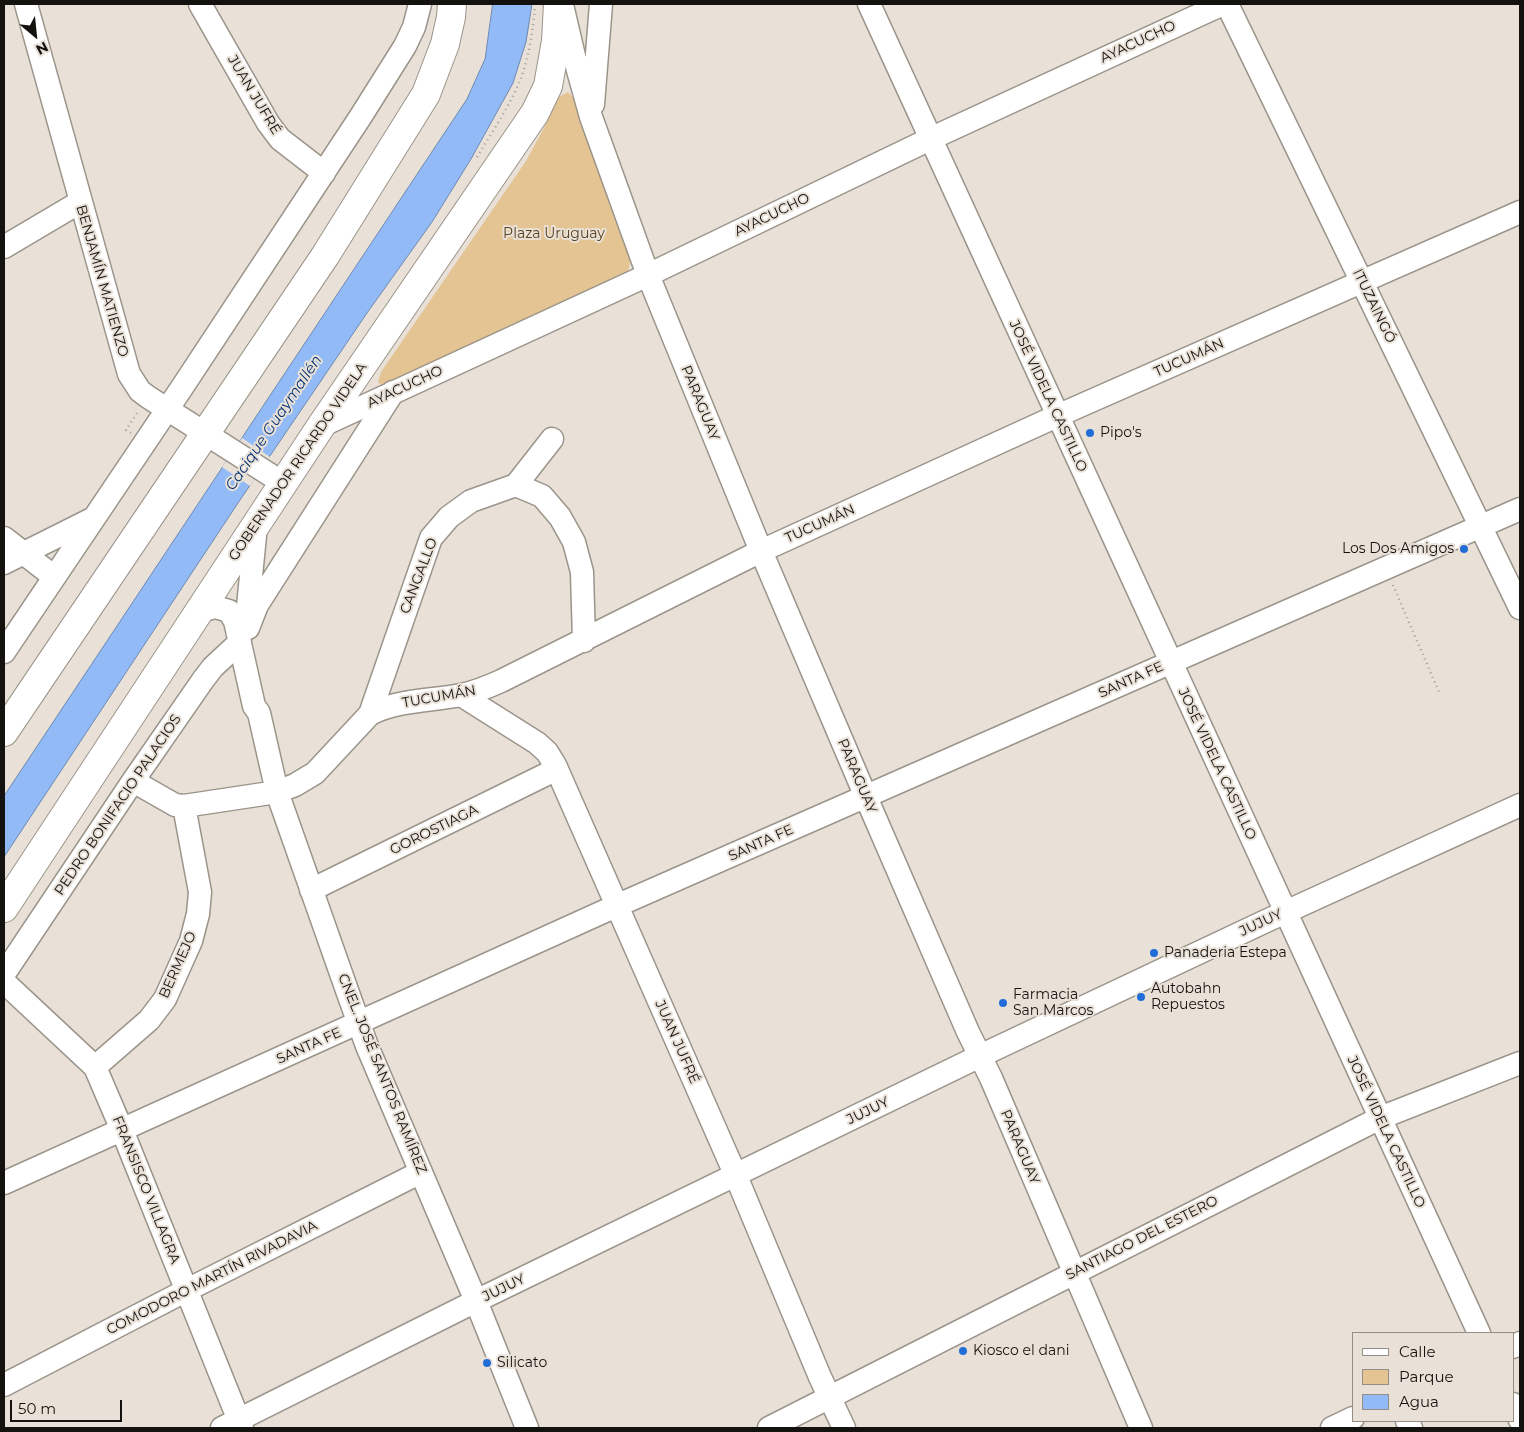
<!DOCTYPE html>
<meta charset="utf-8">
<style>
body{margin:0}
#map{position:relative;width:1524px;height:1432px;overflow:hidden;background:#e9e1d7;font-family:Montserrat,sans-serif}
canvas{display:block}
.frame{position:absolute;inset:0;border:5px solid #14120e;pointer-events:none}
.legend{position:absolute;left:1352px;top:1332px;width:162px;height:90px;box-sizing:border-box;background:#e9e1d7;border:1px solid #948e87;margin:0;padding:6px 9px;list-style:none;font-size:15px;color:#14120e}
.legend li{display:flex;align-items:center;gap:10px;height:25px}
.legend b{width:25px;border:1px solid #948e87}
.north{position:absolute;left:10px;top:10px;width:50px;height:50px;-webkit-text-stroke:4px #e9e1d7;paint-order:stroke;rotate:152deg;font-size:14px;font-weight:700;line-height:20px;text-align:center;color:#14120e}
.north::after{content:'';display:block;margin:auto;width:18px;height:22px;background:#14120e;clip-path:polygon(50% 0,100% 100%,50% 72%,0 100%)}
.scale{position:absolute;left:10px;top:1400px;width:112px;height:22px;box-sizing:border-box;border:2px solid #14120e;border-top:0;padding-left:6px;font-size:15px;line-height:18px;white-space:nowrap;color:#14120e;-webkit-text-stroke:4px #e9e1d7;paint-order:stroke}
</style>
<div id="map">
<canvas width="1524" height="1432"></canvas>
<div class="frame"></div>
<ul class="legend">
<li><b style="height:6px;background:#fff"></b>Calle</li>
<li><b style="height:14px;background:#e4c492"></b>Parque</li>
<li><b style="height:14px;background:#92baf6"></b>Agua</li>
</ul>
<div class="north">N</div>
<div class="scale">50 m</div>
</div>
<script>
const context = document.querySelector('canvas').getContext('2d');
context.lineJoin = 'round';
function fillPath(path, color) { context.fillStyle = color; context.fill(path, 'evenodd'); }
function trace(path, color, width, dash) { context.strokeStyle = color; context.lineWidth = width; context.lineCap = dash ? 'butt' : 'round'; context.setLineDash(dash || []); context.stroke(path); }
function drawText(font, color, halo, rows, align = 'center') {
  context.font = font + ' Montserrat,sans-serif'; context.lineWidth = 4; context.setLineDash([]); context.textBaseline = 'middle'; context.strokeStyle = halo; context.fillStyle = color; for (const [text, x, y, turn = 0] of rows) {
    context.save(); context.translate(x, y); context.rotate((+turn || 0) * Math.PI / 180); context.textAlign = isNaN(turn) ? turn : align; if (halo) context.strokeText(text, 0, 0); context.fillText(text, 0, 0); context.restore();
  }
}
fillPath(new Path2D(`
 M568 92 574 98 631 258 628 271 385 388 378 382 381 372 526 161 545 126 557 98Z`), '#e4c492');
const water = new Path2D(`
 M493 4H532L526 42 513 83 471 159 432 222 367 313 238 503 4 857V796L467 99 485 59Z`);
fillPath(water, '#92baf6');
trace(water, '#6c88b0', 1);
fillPath(new Path2D(`
 M242 438 270 457 250 486 222 467Z`), '#e9e1d7');
const minor = new Path2D(`
 M26 4 129 374 140 391 148 397 283 483
 M200 4 268 123 280 139 324 173
 M869 4 1479 1333
 M1227 4 1520 608
 M563 9 574 56 591 117 648 275 761 551 866 797 968 1032 991 1078 1141 1428
 M593 104 601 4
 M4 247 80 202
 M321 426 648 275 930 139 1223 4
 M516 485 552 439
 M4 538 53 576
 M4 563 90 520
 M199 611 215 607 229 611 235 621 254 706 259 713 277 792 349 996 367 1046 476 1301 527 1428
 M247 616 256 526
 M248 628 257 605 393 392
 M4 652 183 386 361 116 405 46 414 27 420 4
 M461 695 537 743 547 752 555 765 736 1176 820 1377 844 1428
 M370 714 431 538 449 517 471 501 516 485 542 496 560 517 574 542 582 572 584 641
 M133 781 175 805 184 806 277 792 295 785 315 773 370 714C397 700 430 701 461 695 475 692 488 687 501 681L761 551 1057 416 1520 212
 M311 890 557 769
 M4 974 133 781 203 680 213 667 240 642
 M4 982 95 1067 122 1130 242 1428
 M95 1067 149 1020 165 999 191 941 198 914 200 892 184 806
 M4 1183 616 906 1520 509
 M1513 1347 1520 1343
 M4 1385 187 1290 421 1172
 M1513 1404 1520 1420
 M1407 1421 1411 1428
 M222 1428 476 1301 980 1056 1266 921 1520 805
 M769 1428 1380 1118 1520 1063
 M1332 1428 1353 1418`);
const highway = new Path2D(`
 M4 732 325 256 426 94 445 44 451 17 452 4
 M4 908 321 426 535 113 548 86 556 41 558 4`);
trace(minor, '#9b948a', 25);
trace(highway, '#9b948a', 30);
trace(new Path2D(`
 M477 157C492 132 510 106 521 78 529 56 533 30 535 6
 M131 433 126 430 137 413
 M1393 585 1439 692`), '#a59f97', 2.5, [1, 4]);
trace(minor, '#fff', 22);
trace(highway, '#fff', 28);
for (const [x, y, r, color] of [
 [1090,433,5,"#216dd8"],
 [1464,549,5,"#216dd8"],
 [1154,953,5,"#216dd8"],
 [1141,997,5,"#216dd8"],
 [1003,1003,5,"#216dd8"],
 [963,1351,5,"#216dd8"],
 [487,1363,5,"#216dd8"]
]) { const dot = new Path2D(); dot.arc(x, y, r, 0, 2 * Math.PI); context.fillStyle = color; context.fill(dot); trace(dot, '#e9e1d7', 2); }
drawText('14px', '#14120e', '#e9e1d7', [
 ["AYACUCHO",1138,42,-25],
 ["JUAN JUFRÉ",254,95,59],
 ["AYACUCHO",772,215,-26],
 ["BENJAMÍN MATIENZO",102,281,74],
 ["ITUZAINGÓ",1374,306,64],
 ["TUCUMÁN",1189,358,-24],
 ["AYACUCHO",405,387,-25],
 ["JOSÉ VIDELA CASTILLO",1048,396,65],
 ["PARAGUAY",700,403,68],
 ["GOBERNADOR RICARDO VIDELA",298,462,-56],
 ["TUCUMÁN",820,524,-24],
 ["CANGALLO",419,576,-69],
 ["SANTA FE",1131,680,-24],
 ["TUCUMÁN",439,697,-10],
 ["JOSÉ VIDELA CASTILLO",1217,764,65],
 ["PARAGUAY",857,776,67],
 ["PEDRO BONIFACIO PALACIOS",118,805,-56],
 ["GOROSTIAGA",434,830,-26],
 ["SANTA FE",761,843,-24],
 ["JUJUY",1261,923,-25],
 ["BERMEJO",178,965,-66],
 ["JUAN JUFRÉ",677,1042,66],
 ["SANTA FE",309,1046,-24],
 ["CNEL. JOSÉ SANTOS RAMÍREZ",382,1074,68],
 ["JUJUY",868,1111,-26],
 ["JOSÉ VIDELA CASTILLO",1386,1132,65],
 ["PARAGUAY",1020,1147,67],
 ["FRANSISCO VILLAGRA",146,1190,68],
 ["SANTIAGO DEL ESTERO",1142,1238,-27],
 ["COMODORO MARTÍN RIVADAVIA",212,1278,-27],
 ["JUJUY",504,1288,-26]
]);
drawText('14px', '#58421e', '#e9e1d7', [
 ["Plaza Uruguay",554,234]
]);
drawText('14px', '#14120e', '#e9e1d7', [
 ["Pipo's",1100,433],
 ["Los Dos Amigos",1454,549,"right"],
 ["Panaderia Estepa",1164,953],
 ["Autobahn",1151,989],
 ["Repuestos",1151,1005],
 ["Farmacia",1013,995],
 ["San Marcos",1013,1011],
 ["Kiosco el dani",973,1351],
 ["Silicato",497,1363]
], 'left');
drawText('italic 15px', '#063575', '#e9e1d7', [
 ["Cacique Guaymallén",274,423,-56]
]);
</script>
